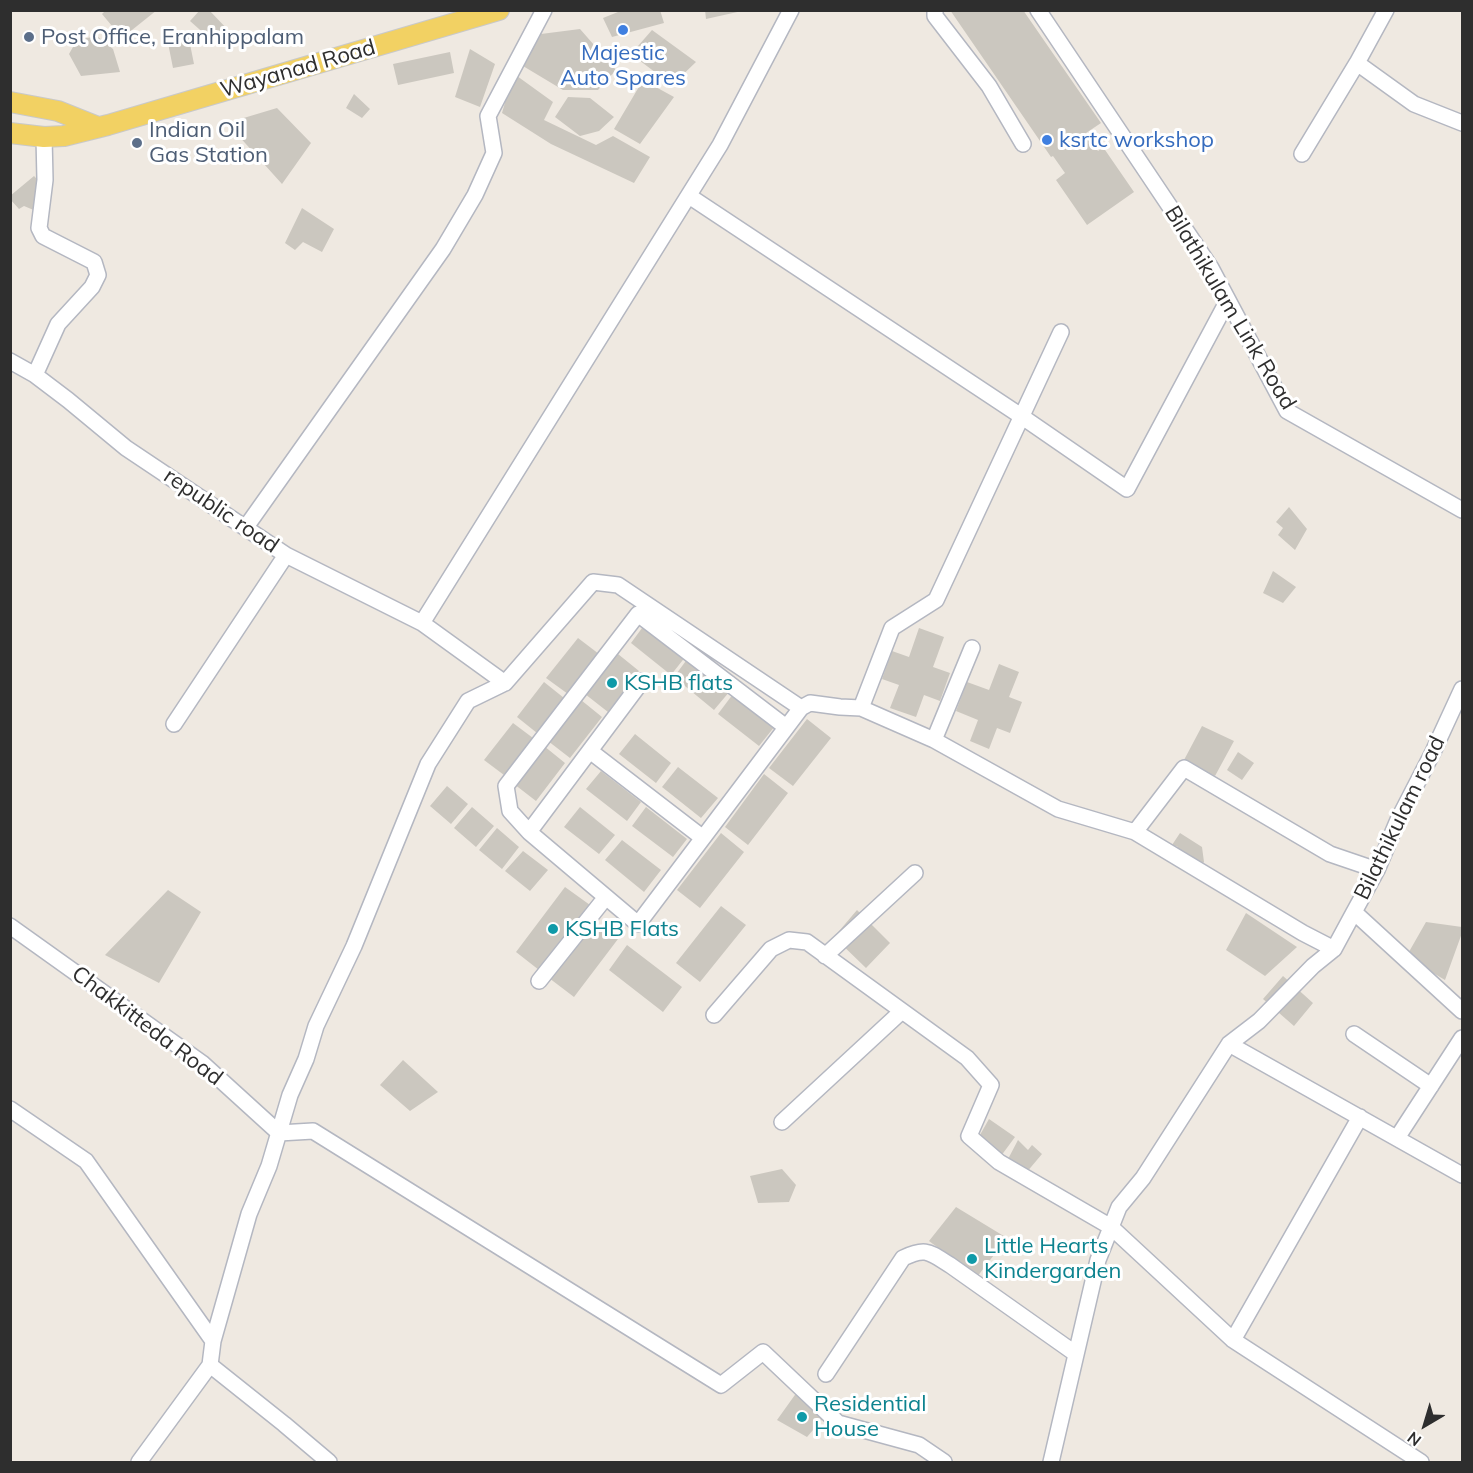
<!DOCTYPE html>
<style>
body{margin:0}
#map{position:relative;width:1473px;height:1473px;overflow:hidden;background:#efe9e1;font-family:Mulish,sans-serif}
canvas{display:block}
.frame{position:absolute;inset:0;border:12px solid #2e2e2e;pointer-events:none}
.north{position:absolute;left:1395px;top:1395px;width:60px;height:60px;-webkit-text-stroke:4px #fff;paint-order:stroke;rotate:218deg;font-size:16px;font-weight:700;line-height:24px;text-align:center;color:#2e2e2e}
.north::after{content:'';display:block;margin:auto;width:21px;height:27px;background:#2e2e2e;clip-path:polygon(50% 0,100% 100%,50% 72%,0 100%)}
</style>
<div id="map">
<canvas width="1473" height="1473"></canvas>
<div class="frame"></div>
<div class="north">N</div>
</div>
<script>
const context = document.querySelector('canvas').getContext('2d');
context.lineJoin = 'round';
function fillPath(path, color) { context.fillStyle = color; context.fill(path, 'evenodd'); }
function trace(path, color, width, dash) { context.strokeStyle = color; context.lineWidth = width; context.lineCap = dash ? 'butt' : 'round'; context.setLineDash(dash || []); context.stroke(path); }
function drawText(font, color, halo, rows, align = 'center') {
  context.font = font + ' Mulish,sans-serif'; context.lineWidth = 6; context.setLineDash([]); context.textBaseline = 'middle'; context.strokeStyle = halo; context.fillStyle = color; for (const [text, x, y, turn = 0] of rows) {
    context.save(); context.translate(x, y); context.rotate((+turn || 0) * Math.PI / 180); context.textAlign = isNaN(turn) ? turn : align; if (halo) context.strokeText(text, 0, 0); context.fillText(text, 0, 0); context.restore();
  }
}
fillPath(new Path2D(`
 M106 10H157L122 38 102 14Z
 M200 10H209L230 32 217 45 190 21Z
 M623 10H660L664 23 612 37 603 18Z
 M705 10H742V11L706 19Z
 M950 10H1023L1101 123 1086 133 1098 151 1103 147 1134 192 1087 225 1056 180 1065 173 1053 156 1051 157Z
 M580 29 616 70 598 90H563L523 66 541 34Z
 M652 30 696 62 672 85 631 54Z
 M188 34 194 64 173 68 167 38Z
 M97 36 113 49 120 72 81 76 69 54 77 40Z
 M470 49 495 64 480 107 455 97Z
 M450 52 454 73 398 85 393 64Z
 M517 76 553 102 544 120 596 145 613 136 650 157 634 183 551 144 502 113 506 99Z
 M643 80 674 97 640 144 614 129Z
 M354 94 370 109 362 118 346 108Z
 M568 97 590 98 614 117 599 131 580 136 555 117Z
 M277 108 311 143 282 184 227 123Z
 M34 176 46 188 36 211 24 206 19 209 10 199V196Z
 M302 208 334 229 322 252 303 242 295 250 285 243Z
 M1289 507 1307 529 1295 550 1278 535 1283 528 1276 522Z
 M1273 571 1296 587 1283 603 1263 593Z
 M645 624 686 656 671 675 631 643Z
 M919 628 944 637 933 667 950 673 940 701 924 695 916 717 890 708 899 685 882 679 892 651 909 657Z
 M578 638 599 654 568 694 546 678Z
 M618 654 639 671 608 712 585 694Z
 M688 658 730 691 714 710 674 677Z
 M999 664 1019 672 1009 697 1022 702 1010 733 997 728 989 749 970 741 978 720 956 711 967 682 989 690Z
 M544 682 564 698 537 733 517 717Z
 M733 694 775 726 759 746 718 714Z
 M581 700 602 717 570 758 548 741Z
 M807 719 831 738 793 786 769 768Z
 M513 723 533 738 504 775 484 760Z
 M1202 726 1234 741 1215 776 1184 760Z
 M635 734 671 763 656 783 619 754Z
 M544 746 565 763 536 801 514 784Z
 M1238 752 1254 763 1242 780 1227 770Z
 M678 767 718 798 701 818 662 787Z
 M601 771 641 802 627 821 586 789Z
 M764 774 788 793 748 845 725 827Z
 M447 786 468 804 451 824 430 806Z
 M472 807 494 826 476 847 454 828Z
 M580 807 615 835 599 854 564 827Z
 M646 807 687 839 673 857 632 826Z
 M497 828 519 847 502 869 479 850Z
 M721 833 744 852 700 908 677 890Z
 M1180 833 1202 847 1204 862 1192 876 1176 865 1172 857 1178 847 1172 845Z
 M622 840 661 870 644 892 605 860Z
 M523 851 548 870 530 891 505 871Z
 M565 887 590 905 539 970 516 952Z
 M168 890 201 912 159 983 105 955Z
 M721 906 746 925 700 982 676 963Z
 M857 910 890 943 866 968 834 937Z
 M1246 913 1297 947 1265 976 1226 950Z
 M593 920 618 939 574 997 549 978Z
 M1426 922 1462 927V933L1445 980 1406 957Z
 M627 945 682 987 663 1012 609 970Z
 M1283 976 1313 1003 1294 1026 1263 999Z
 M403 1060 438 1092 410 1111 380 1085Z
 M989 1119 1015 1137 1001 1156 976 1142Z
 M1018 1140 1028 1150 1032 1145 1042 1154 1026 1173 1007 1161Z
 M782 1169 796 1185 789 1202 758 1203 750 1176Z
 M956 1207 1007 1238 977 1277 929 1241Z
 M797 1392 827 1414 807 1437 777 1420Z`), '#cbc7bf');
const minor = new Path2D(`
 M935 10V16L989 86 1023 144
 M1038 10 1211 268 1287 411 1462 510
 M1386 10 1357 63 1414 104 1462 123
 M1302 154 1357 63
 M689 196 1021 416 1127 489 1228 300
 M10 361 35 375 68 400 126 448 286 555 422 623
 M35 375 58 324 92 287 98 275 94 262 43 236 39 228 45 180 44 137
 M246 527 443 249 475 195 494 153 488 116 544 10
 M972 648 934 740 1058 809 1135 832 1184 768 1330 854 1377 870
 M642 681 529 832 638 924 801 708
 M505 683 422 623 720 145 791 10
 M1462 689 1433 752 1398 820 1377 870 1354 912 1462 1011
 M861 708 892 628 936 600 1061 332
 M174 724 286 555
 M590 751 703 838
 M529 832 510 811 506 786 638 614 786 727
 M1135 832 1303 933 1334 949
 M10 926 202 1063 279 1133 313 1131 721 1385 763 1352 838 1423 919 1445 944 1462
 M825 956 915 873
 M539 981 606 897
 M714 1015 771 949 789 940 807 942 967 1058 991 1085 969 1136 999 1162 1111 1227 1233 1340 1421 1462
 M1354 1034 1431 1086
 M1229 1044 1462 1175
 M10 1109 86 1161 213 1341
 M782 1122 902 1011
 M1397 1138 1462 1038
 M1233 1340 1360 1117
 M826 1374 903 1258C926 1247 929 1252 950 1265L1076 1354
 M139 1462 210 1365
 M329 1462 284 1424 210 1365 213 1341 249 1214 269 1166 290 1095 306 1059 316 1026 354 946 428 764 468 701 505 683 593 582 618 585 801 708 810 703 840 707 861 708 934 740
 M1051 1462 1098 1260 1119 1207 1143 1178 1229 1044 1259 1021 1313 966 1334 949 1354 912`);
const major = new Path2D(`
 M10 102 58 111 98 127
 M10 133 44 137 64 136 108 125 499 10`);
trace(minor, '#b4b7c1', 18);
trace(major, '#c9c9c9', 22);
trace(minor, '#fff', 15);
trace(major, '#f2d163', 20);
for (const [x, y, r, color] of [
 [623,30,6,"#3f7fe0"],
 [29,37,6,"#5c6f8a"],
 [1047,140,6,"#3f7fe0"],
 [137,143,6,"#5c6f8a"],
 [612,683,6,"#0f9aa8"],
 [553,929,6,"#0f9aa8"],
 [972,1259,6,"#0f9aa8"],
 [802,1417,6,"#0f9aa8"]
]) { const dot = new Path2D(); dot.arc(x, y, r, 0, 2 * Math.PI); context.fillStyle = color; context.fill(dot); trace(dot, '#fff', 2); }
drawText('22px', '#4e5e75', '#fff', [
 ["Post Office, Eranhippalam",41,37],
 ["Indian Oil",149,130],
 ["Gas Station",149,155]
], 'left');
drawText('22px', '#366cbe', '#fff', [
 ["Majestic",623,53],
 ["Auto Spares",623,78],
 ["ksrtc workshop",1059,140,"left"]
]);
drawText('22px', '#2e2e2e', '#fff', [
 ["Wayanad Road",298,69,-16],
 ["Bilathikulam Link Road",1230,308,59],
 ["republic road",221,511,34],
 ["Bilathikulam road",1400,818,-64],
 ["Chakkitteda Road",147,1026,37]
]);
drawText('22px', '#0d838f', '#fff', [
 ["KSHB flats",624,683],
 ["KSHB Flats",565,929],
 ["Little Hearts",984,1246],
 ["Kindergarden",984,1271],
 ["Residential",814,1404],
 ["House",814,1429]
], 'left');
</script>
